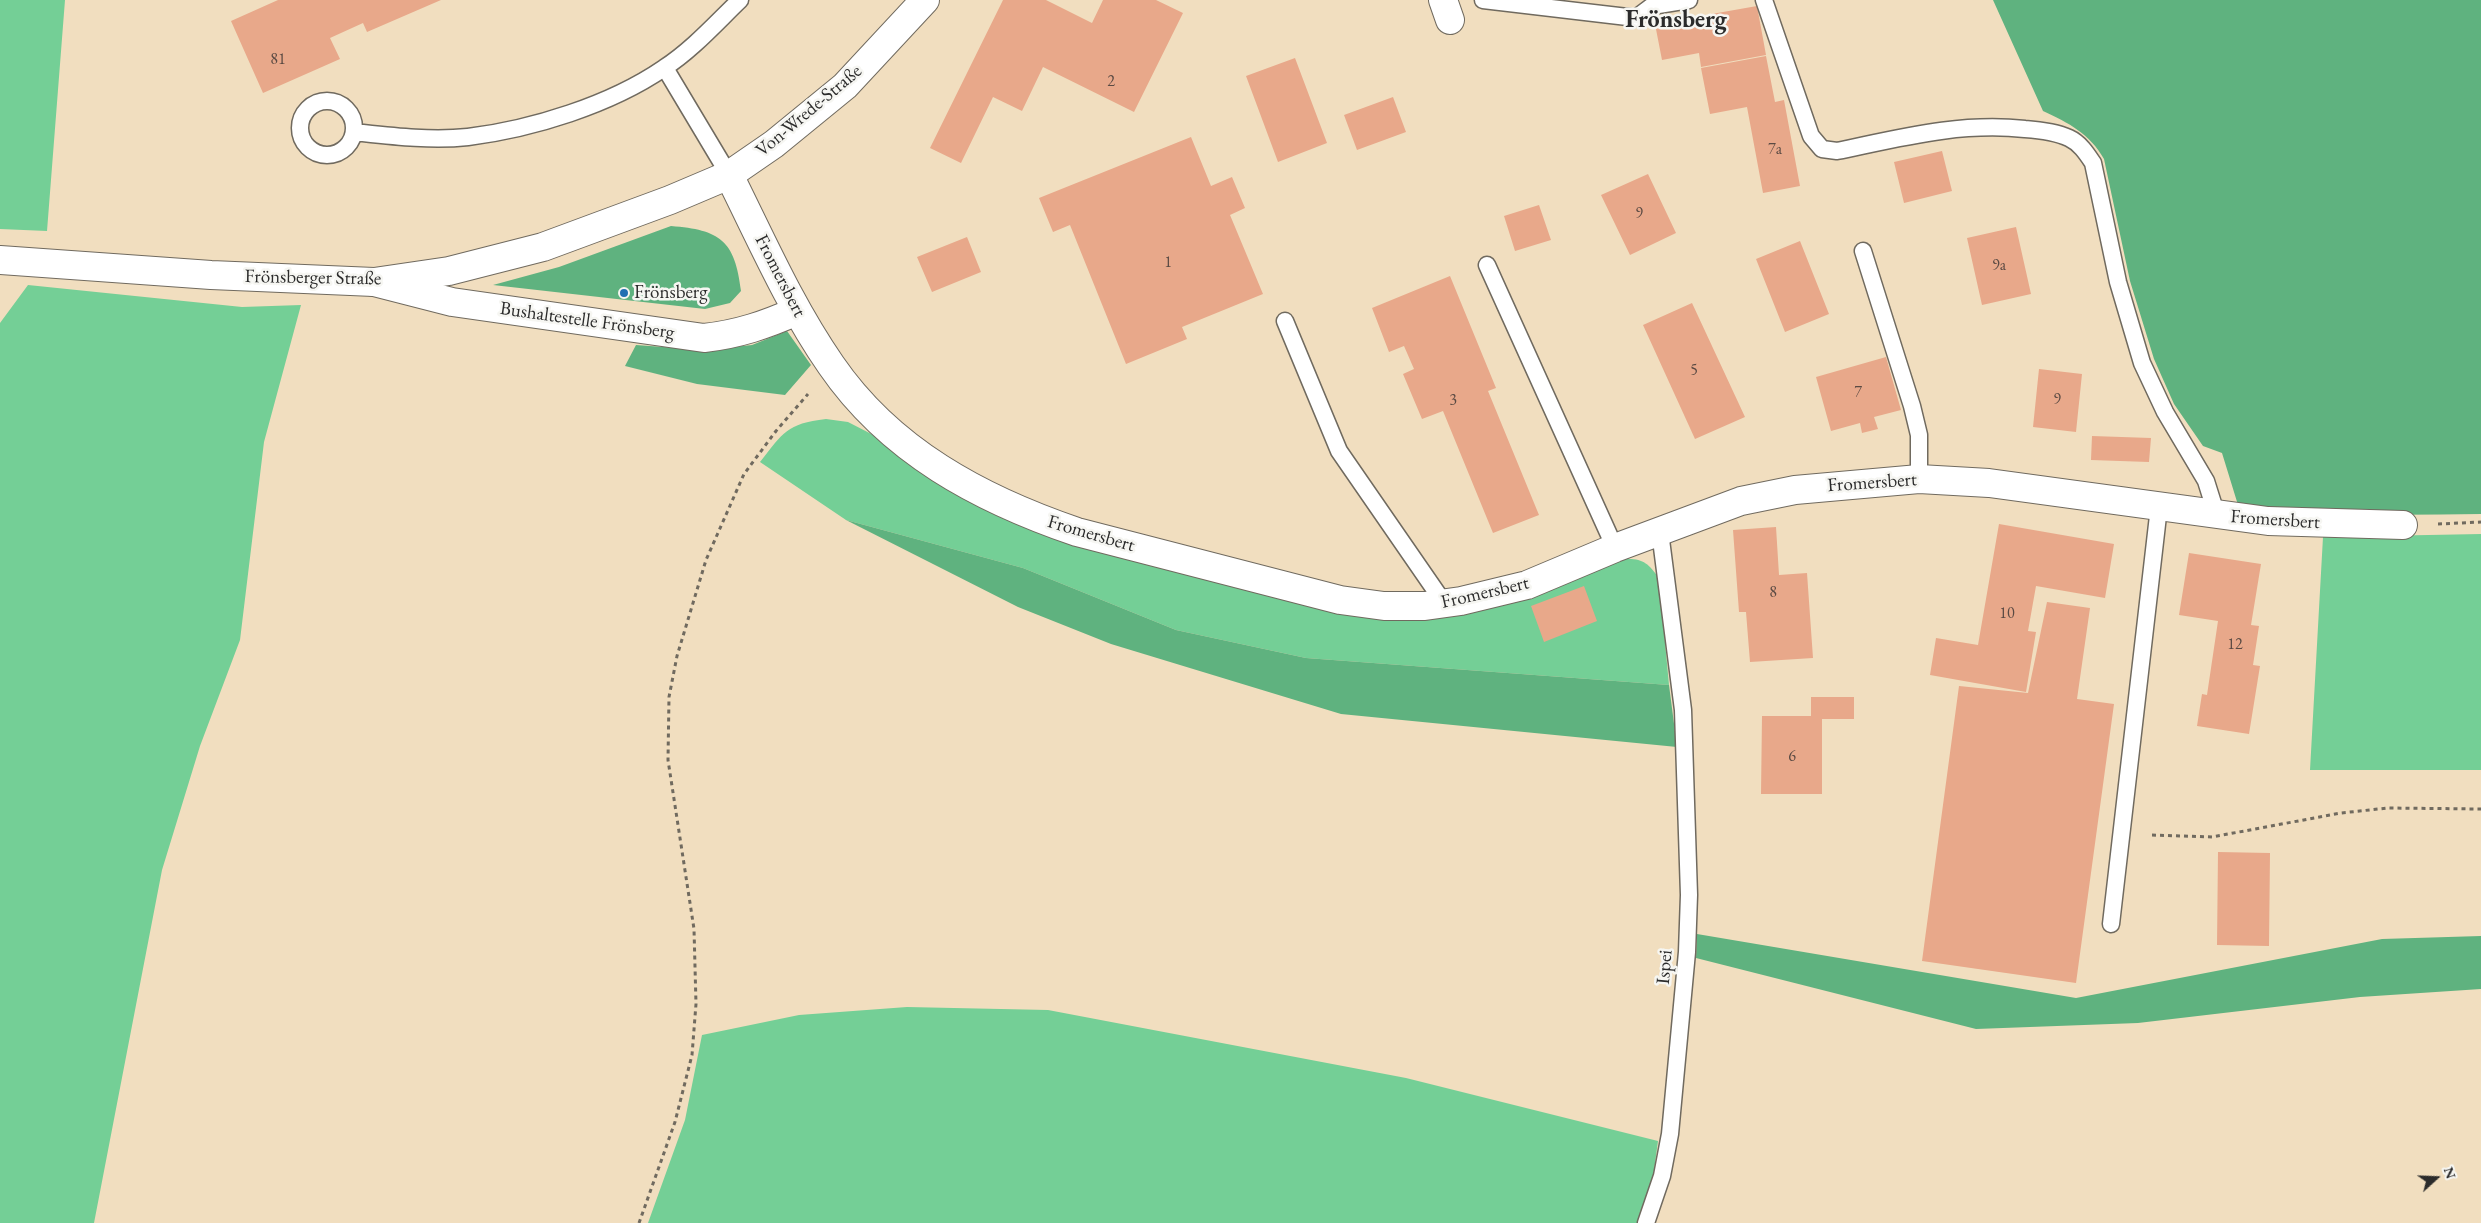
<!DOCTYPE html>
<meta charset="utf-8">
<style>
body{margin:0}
#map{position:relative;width:2481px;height:1223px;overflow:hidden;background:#f1debf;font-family:"EB Garamond",serif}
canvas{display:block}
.north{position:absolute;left:2411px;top:1153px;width:50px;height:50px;-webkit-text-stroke:4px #f6f6f2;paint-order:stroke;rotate:70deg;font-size:14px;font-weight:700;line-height:20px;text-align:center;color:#2b2b2b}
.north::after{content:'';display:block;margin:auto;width:18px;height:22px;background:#2b2b2b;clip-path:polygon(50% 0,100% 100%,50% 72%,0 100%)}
</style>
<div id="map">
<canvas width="2481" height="1223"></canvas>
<div class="north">N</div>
</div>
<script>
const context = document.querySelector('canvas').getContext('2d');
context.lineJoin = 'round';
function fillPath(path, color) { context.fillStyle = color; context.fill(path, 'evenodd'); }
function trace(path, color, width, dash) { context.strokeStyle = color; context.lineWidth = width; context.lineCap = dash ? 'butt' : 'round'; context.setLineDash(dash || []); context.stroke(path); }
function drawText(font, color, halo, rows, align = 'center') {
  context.font = font + ' "EB Garamond",serif'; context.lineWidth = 5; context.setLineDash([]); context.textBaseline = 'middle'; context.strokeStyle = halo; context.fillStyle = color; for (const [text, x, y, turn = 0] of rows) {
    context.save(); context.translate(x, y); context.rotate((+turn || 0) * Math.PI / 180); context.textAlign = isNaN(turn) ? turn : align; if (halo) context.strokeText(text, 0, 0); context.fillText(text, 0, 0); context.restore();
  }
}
fillPath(new Path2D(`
 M0 0H65L47 231 0 229Z
 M28 285 242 307 301 305 264 442 240 640 200 746 162 870 94 1223H0V323Z
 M826 419 848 422 883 440 975 503 1021 525 1143 563 1370 616 1624 559C1643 558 1648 563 1659 578L1669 685 1306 658 1176 630 1023 568 846 520 760 462C784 432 786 424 826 419Z
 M2481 534V770H2310L2323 537Z
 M907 1007 1048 1010 1406 1078 1658 1141 1653 1178 1638 1223H648L685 1120 702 1035 799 1015Z`), '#74cf96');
fillPath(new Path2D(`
 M1993 0H2481V514C2401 515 2318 517 2238 505L2222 453 2203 446 2174 404 2154 359 2130 281 2104 159C2090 134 2069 123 2043 111Z
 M671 226C720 230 735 240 741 291L730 303 705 309 493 285 559 267Z
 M787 331 811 365 785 395 697 384 625 366 636 345 705 350 752 345Z
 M846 520 1023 568 1176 630 1306 658 1669 685 1677 747 1341 714 1111 644 1018 607Z
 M1697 934 2076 998 2382 939 2481 936V989L2360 997 2138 1023 1976 1029 1696 958Z`), '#5fb27f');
fillPath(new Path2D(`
 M278 0H441L367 32 363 23 330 38 340 59 263 93 231 21Z
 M1003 0H1046L1092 23 1103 0H1156L1183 13 1134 112 1043 67 1022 111 993 97 961 163 930 148Z
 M1757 6 1766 55 1701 67 1699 53 1662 60 1655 24Z
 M1766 56 1775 102 1784 100 1800 186 1763 193 1747 107 1710 114 1701 68Z
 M1295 58 1327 143 1278 162 1246 76Z
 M1393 97 1406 132 1357 150 1344 115Z
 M1191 137 1211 186 1232 177 1245 208 1230 215 1263 294 1182 327 1187 339 1126 364 1070 225 1053 232 1039 198Z
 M1942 151 1952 191 1904 203 1894 162Z
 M1648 174 1676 233 1630 255 1601 195Z
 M1539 205 1551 240 1515 251 1504 216Z
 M2016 227 2031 294 1982 305 1967 238Z
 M967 237 981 272 932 292 917 257Z
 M1800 241 1829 314 1785 332 1756 259Z
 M1450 276 1496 388 1488 391 1539 515 1493 533 1443 411 1422 419 1403 374 1414 369 1404 346 1389 352 1372 308Z
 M1692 303 1745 417 1695 439 1643 325Z
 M1886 357 1901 410 1874 417 1878 429 1862 433 1860 423 1831 431 1816 377Z
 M2039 369 2082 374 2076 432 2033 427Z
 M2092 436 2151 438 2149 462 2091 460Z
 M1999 524 2114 544 2105 598 2036 586 2028 631 2036 632 2026 692 1930 675 1936 638 1978 645Z
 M1776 527 1779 575 1807 573 1813 658 1750 662 1746 612H1739L1733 530Z
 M2189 553 2261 564 2251 625 2259 626 2253 665 2260 666 2249 734 2197 726 2202 694 2207 695 2218 621 2179 615Z
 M1584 586 1597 621 1544 642 1531 606Z
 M2047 602 2090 608 2077 699 2114 704 2076 983 1922 961 1959 686 2028 693Z
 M1811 697H1854V719H1822V794H1761L1762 716H1811Z
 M2218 852 2270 853 2269 946 2217 945Z`), '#e8a88a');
const service = new Path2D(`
 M1483 0 1636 18 1652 6 1689 0
 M1764 0 1811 136 1822 149 1837 151C1900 138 1959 122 2025 129 2039 130 2056 132 2069 138 2080 143 2087 154 2093 163L2118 282 2142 363 2165 412 2206 481 2217 516
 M665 68 729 175
 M300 128a27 27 0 1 1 54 0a27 27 0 1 1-54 0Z
 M354 132C391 136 430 141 468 137 532 129 610 105 664 68 692 50 716 23 740 0
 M1863 251 1912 406 1919 435V479
 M1487 265 1615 548
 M1285 321 1339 451 1444 603
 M2111 924 2159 507
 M1646 1223 1662 1176 1670 1134 1687 952 1689 895 1683 710 1660 532`);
const minor = new Path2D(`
 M925 0 845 86 774 144 729 175C761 239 790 306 831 365 890 451 980 499 1077 532L1340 600 1384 606H1425L1461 601 1527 585 1615 548 1741 501 1795 490 1919 479 1989 483 2268 521 2403 525
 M1443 0 1450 20
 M374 282 452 302 704 338C739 334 765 325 797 311`);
const tertiary = new Path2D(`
 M0 260 211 275 374 282 449 271 543 247 670 200 729 175`);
trace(service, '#706a5f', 19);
trace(minor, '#706a5f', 30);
trace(tertiary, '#706a5f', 30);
trace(new Path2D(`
 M2438 524 2481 522
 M2152 835 2212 837 2341 813 2388 808 2481 809
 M639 1223 675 1122 692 1055 696 1004 694 929 668 760 669 697 677 656 706 560 744 474 776 431 808 394`), '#706a5f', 3, [4, 4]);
trace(service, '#fff', 16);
trace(minor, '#fff', 28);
trace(tertiary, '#fff', 28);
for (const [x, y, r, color] of [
 [624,293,5,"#1f6fb2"]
]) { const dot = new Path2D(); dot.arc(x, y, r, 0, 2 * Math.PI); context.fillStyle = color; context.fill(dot); trace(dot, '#f6f6f2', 2); }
drawText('16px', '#5a4a43', null, [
 ["81",278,60],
 ["2",1111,82],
 ["7a",1775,150],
 ["9",1639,214],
 ["1",1168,263],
 ["9a",1999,266],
 ["5",1694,371],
 ["7",1858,393],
 ["9",2057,400],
 ["3",1453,401],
 ["8",1773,593],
 ["10",2007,614],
 ["12",2235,645],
 ["6",1792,757]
]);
drawText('19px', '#2b2b2b', '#f6f6f2', [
 ["Von-Wrede-Straße",809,111,-40],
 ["Fromersbert",780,276,63],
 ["Frönsberger Straße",313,278,1],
 ["Bushaltestelle Frönsberg",587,321,8],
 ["Fromersbert",1872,483,-4],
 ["Fromersbert",2275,520,4],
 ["Fromersbert",1091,534,16],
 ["Fromersbert",1485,593,-13],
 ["Ispei",1665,967,-85]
]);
drawText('19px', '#2b2b2b', '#f6f6f2', [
 ["Frönsberg",634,293]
], 'left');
drawText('bold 24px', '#2b2b2b', '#f6f6f2', [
 ["Frönsberg",1676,20]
]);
</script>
